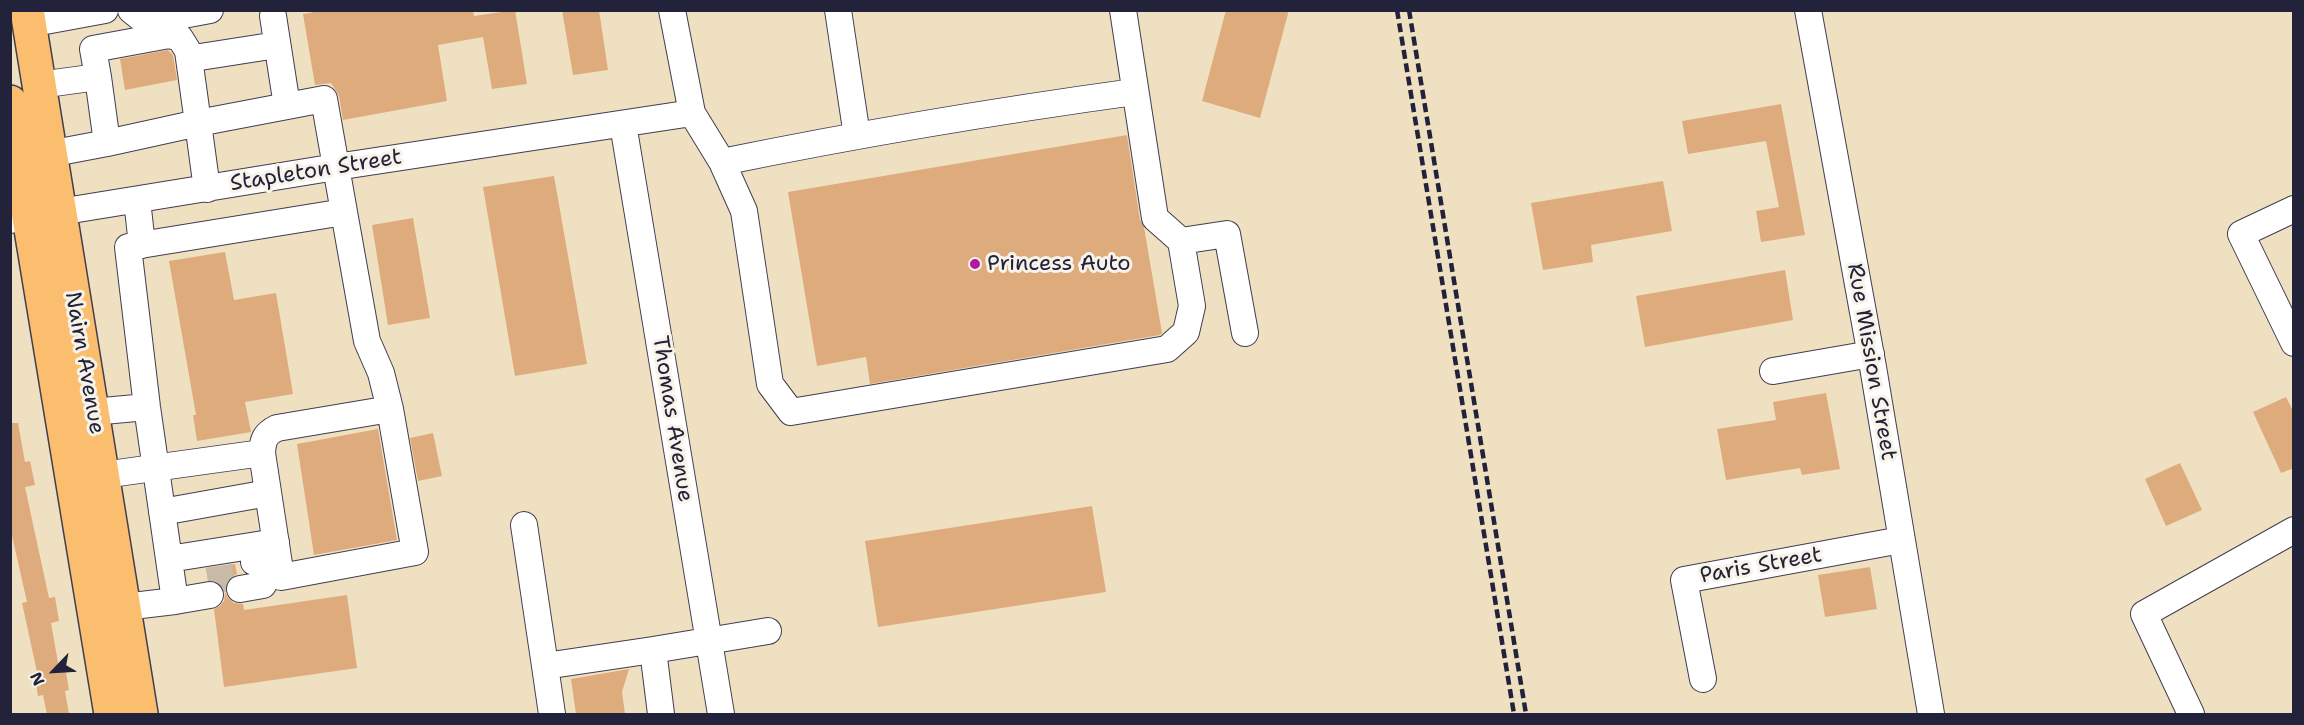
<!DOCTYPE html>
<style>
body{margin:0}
#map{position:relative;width:2304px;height:725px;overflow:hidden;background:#f0e0c2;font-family:"Shantell Sans",sans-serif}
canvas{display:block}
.frame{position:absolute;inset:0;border:12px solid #22223b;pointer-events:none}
.north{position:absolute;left:24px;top:641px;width:60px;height:60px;-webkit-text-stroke:4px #f7f3e8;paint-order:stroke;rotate:245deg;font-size:16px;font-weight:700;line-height:24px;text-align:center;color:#22223b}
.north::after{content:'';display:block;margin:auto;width:21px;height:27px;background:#22223b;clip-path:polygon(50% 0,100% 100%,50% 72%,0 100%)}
</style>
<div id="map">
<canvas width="2304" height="725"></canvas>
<div class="frame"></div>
<div class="north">N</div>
</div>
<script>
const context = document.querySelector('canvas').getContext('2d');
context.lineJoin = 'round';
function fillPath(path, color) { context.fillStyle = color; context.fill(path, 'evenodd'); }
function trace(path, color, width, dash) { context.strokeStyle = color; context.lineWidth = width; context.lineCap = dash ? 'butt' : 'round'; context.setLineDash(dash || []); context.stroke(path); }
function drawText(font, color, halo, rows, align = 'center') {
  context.font = font + ' "Shantell Sans",sans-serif'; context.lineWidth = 6; context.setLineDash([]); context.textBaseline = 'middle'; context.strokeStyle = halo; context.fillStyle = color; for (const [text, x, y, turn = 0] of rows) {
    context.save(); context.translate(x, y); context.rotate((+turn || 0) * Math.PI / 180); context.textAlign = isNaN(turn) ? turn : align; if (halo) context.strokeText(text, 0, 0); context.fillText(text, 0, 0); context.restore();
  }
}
fillPath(new Path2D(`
 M325 10H473L474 16 515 10 527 84 492 89 483 37 438 45 447 101 343 120 339 96 331 83 315 85 303 14Z
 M562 10H599L608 70 573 75Z
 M1226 10H1289L1260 118 1202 101Z
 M168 50 173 55 177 80 125 90 120 59Z
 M1781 104 1805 235 1761 242 1756 211 1779 207 1766 141 1688 154 1682 121Z
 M1127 135 1140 220 1144 227 1162 333 1160 335 870 384 866 357 817 366 788 192Z
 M554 176 587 364 515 376 483 187Z
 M1663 181 1672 231 1591 245 1593 262 1543 270 1531 203Z
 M413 218 430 318 388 325 372 225Z
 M225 252 234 300 276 293 293 394 245 402 251 432 197 441 193 415H196L169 261Z
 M1785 270 1793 320 1645 347 1636 296Z
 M1826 393 1840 469 1802 475 1800 468 1726 480 1717 429 1776 420 1773 402Z
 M2286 397 2294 413V468L2281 473 2253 412Z
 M10 423H18L25 462 30 461 35 485 25 487 49 598 55 597 59 621 51 623 59 668 65 666 69 690 65 691 69 714H47L43 695 38 696 34 672H37L22 603 27 602 10 527Z
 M378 429 397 540 314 555 297 444Z
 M433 433 442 476 418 481 410 438Z
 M2180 463 2202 510 2166 526 2145 479Z
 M1092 506 1106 592 878 627 865 541Z
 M235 564 237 574 231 577 226 583 225 592 228 598 234 603 243 604 244 610 347 595 357 668 224 687 214 609 220 606 224 601 225 593 221 585 215 581 208 580 206 568Z
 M1870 567 1877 609 1825 617 1818 575Z
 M629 669 622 692 625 714H576L571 679Z`), '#deab7d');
trace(new Path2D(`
 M208 581 238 576`), '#c7baa7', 26, [26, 13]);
const minor = new Path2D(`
 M131 10 146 22 210 10
 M672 10 692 113 722 162 744 211 770 384 791 412 1167 349 1186 332 1192 306 1181 241 1227 234 1245 333
 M838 10 857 136
 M1123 10 1155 218 1181 241
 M1808 10 1873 367 1931 714
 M273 16 287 106
 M29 24 105 10
 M200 57 277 45
 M98 77 93 49 169 35 180 38 188 51 198 123 324 99 344 212
 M39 85 98 77 107 143 49 154
 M623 124 721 714
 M107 143 198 123 207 189
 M722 162C859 134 996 111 1134 92
 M137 200 142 245
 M2294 209 2241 234 2294 343
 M10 220 336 167 692 113
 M1773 371 1871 354
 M92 412 147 407
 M103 475 262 453 281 577 415 552 390 409 277 428C265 434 263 439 262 453
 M162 512 268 493
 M524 525 545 666
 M169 559 276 542
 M240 589 263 585 270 571 260 561 254 562
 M175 601 210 595
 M124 607 175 601 147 407 128 247 344 212 367 341 381 373 390 409
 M1703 679 1684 580 1901 540
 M552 714 545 666 653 650
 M661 714 653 650 768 631
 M2191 714 2144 614 2294 530`);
const major = new Path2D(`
 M27 10 141 714
 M10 102 111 714`);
trace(minor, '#413e4f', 28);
trace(major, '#413e4f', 36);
trace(minor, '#fff', 26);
trace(major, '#fabe6e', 33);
trace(new Path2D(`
 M1397 10 1514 714
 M1409 10 1526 714`), '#22223b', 4.5, [9, 4.5]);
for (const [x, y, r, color] of [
 [975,264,6,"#b5179e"]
]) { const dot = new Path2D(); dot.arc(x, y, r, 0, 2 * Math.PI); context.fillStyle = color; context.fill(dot); trace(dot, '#f7f3e8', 2); }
drawText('22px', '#22223b', '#f7f3e8', [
 ["Stapleton Street",316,171,-9],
 ["Rue Mission Street",1871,362,80],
 ["Nairn Avenue",84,363,80],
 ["Thomas Avenue",672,419,81],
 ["Paris Street",1761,566,-10]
]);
drawText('22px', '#22223b', '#f7f3e8', [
 ["Princess Auto",987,264]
], 'left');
</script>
